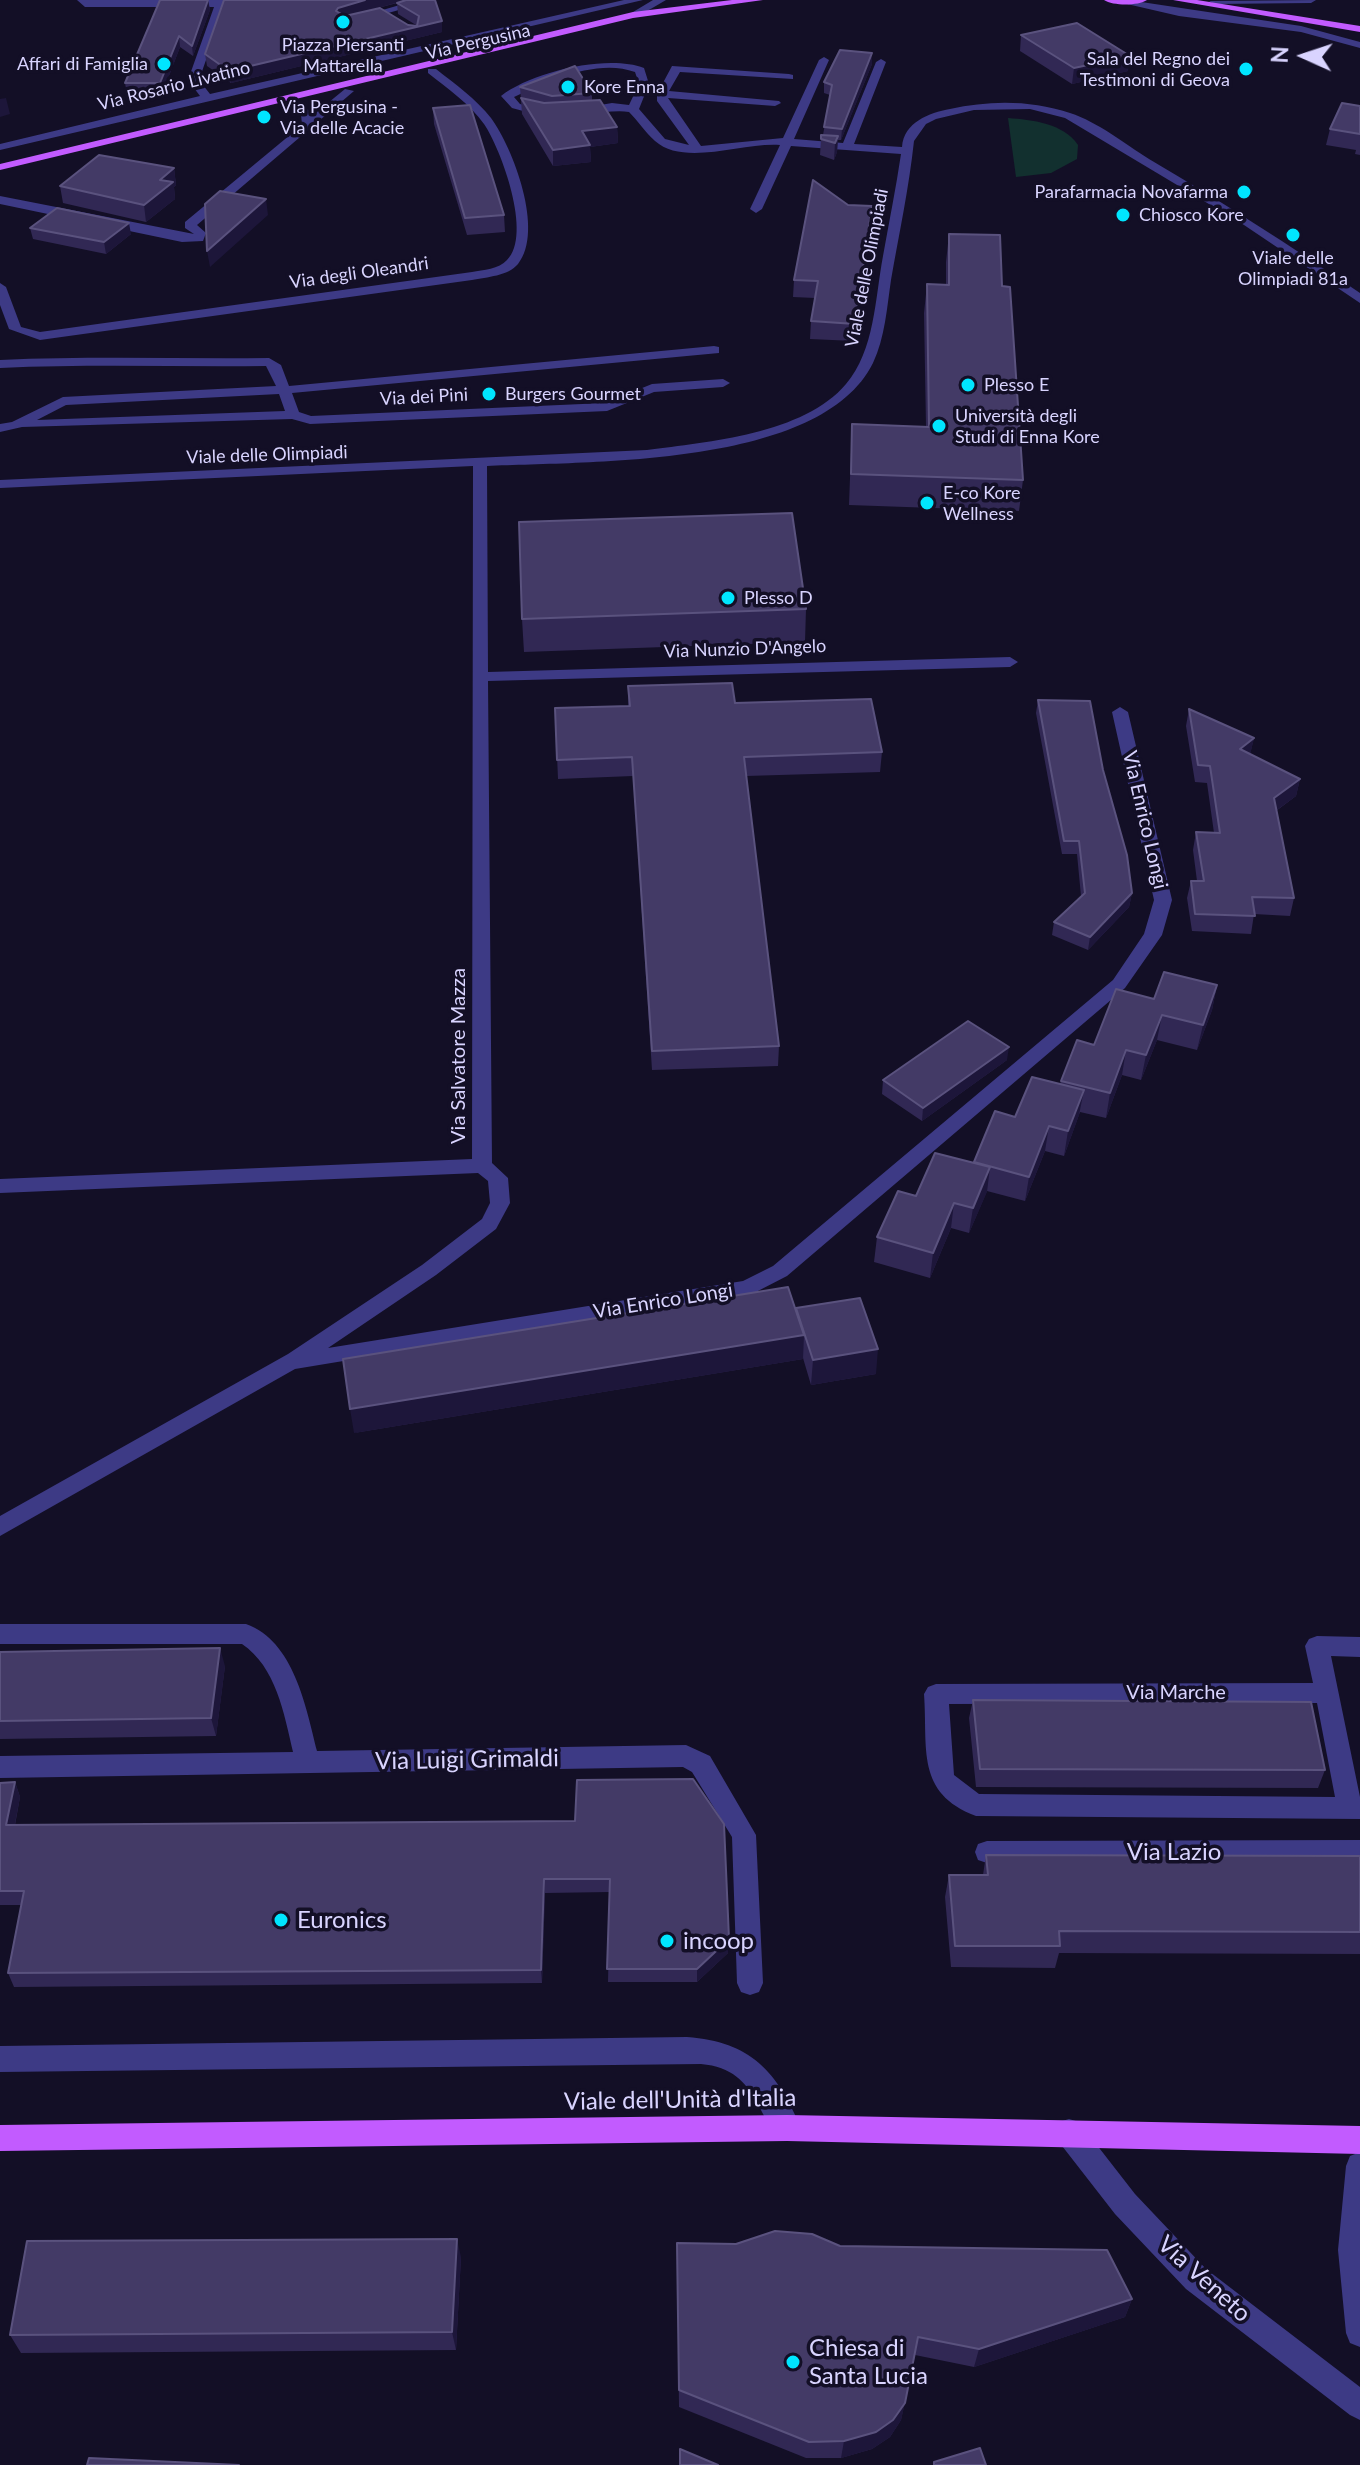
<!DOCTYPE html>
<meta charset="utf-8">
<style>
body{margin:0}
#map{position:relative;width:1360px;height:2465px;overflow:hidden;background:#130f26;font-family:Lato,sans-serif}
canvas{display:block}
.north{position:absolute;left:1264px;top:16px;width:80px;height:80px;-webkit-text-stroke:6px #130f26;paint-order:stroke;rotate:273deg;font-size:22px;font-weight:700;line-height:32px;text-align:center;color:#d9d4ff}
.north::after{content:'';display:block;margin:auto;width:28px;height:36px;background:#d9d4ff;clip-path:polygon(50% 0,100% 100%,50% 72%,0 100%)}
</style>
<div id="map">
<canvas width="1360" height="2465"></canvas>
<div class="north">N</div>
</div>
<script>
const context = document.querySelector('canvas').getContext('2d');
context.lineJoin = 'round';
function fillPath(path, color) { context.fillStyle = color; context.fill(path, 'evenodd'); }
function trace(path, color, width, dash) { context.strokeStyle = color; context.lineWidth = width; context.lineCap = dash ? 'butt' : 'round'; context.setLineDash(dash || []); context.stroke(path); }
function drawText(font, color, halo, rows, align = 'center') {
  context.font = font + ' Lato,sans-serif'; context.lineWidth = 7; context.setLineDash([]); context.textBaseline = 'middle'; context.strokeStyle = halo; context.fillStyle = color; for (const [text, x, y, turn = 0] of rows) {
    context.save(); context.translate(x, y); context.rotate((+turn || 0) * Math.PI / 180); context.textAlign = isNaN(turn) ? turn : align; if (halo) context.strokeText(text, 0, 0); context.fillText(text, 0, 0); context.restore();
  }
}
fillPath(new Path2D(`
 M1008 118C1032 120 1063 123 1078 145L1077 159 1051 173 1016 177Z`), '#12302f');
fillPath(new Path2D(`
 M77 0H227L199 80 210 94 624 0H643L0 150V144L200 96 188 80 214 7H85Z
 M417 0H434L360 21 355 18Z
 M653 0H666L637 17 628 15Z
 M1128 0 1301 26 1360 42V48L1301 32 1179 16 1114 1Z
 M1316 0 1311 3 1214 4 1209 1Z
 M824 57 829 60 794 139 843 143 876 62 881 59 886 62 854 144 902 147C904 122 929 113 950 109 990 100 1031 100 1070 113 1098 122 1125 144 1149 159 1221 201 1291 246 1360 293V303L1244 225 1065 118 1030 109 974 110 936 119 926 124 914 141C909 188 899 234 891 280 887 307 885 338 873 363 821 468 589 461 487 466L488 672 1010 657 1018 662 1010 667 488 681 492 1163 508 1178 510 1203 496 1229 436 1275 328 1348 743 1281 773 1266 1113 980 1144 934 1154 900 1112 712 1120 707 1128 712 1172 900 1162 935 1125 988 787 1276 754 1293 295 1369 0 1536V1516L288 1354 422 1265 482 1219 490 1203 488 1181 478 1173 0 1193V1179L472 1159 473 466 0 488V480L647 450C708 442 804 434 846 384 875 350 875 298 883 256 889 222 896 188 901 154L791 146 762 209 756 213 750 209 780 145C744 142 684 167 655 141 645 132 638 121 629 112 612 109 585 117 571 110L612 103 629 105 639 84 635 72C598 58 547 81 514 97L520 104 549 112 551 114 545 117 512 108 501 96C532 72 607 54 644 68L649 84 639 109 665 139 689 145 657 101V94L672 66 789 74 793 75V79L680 72 669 91 779 101 781 103 775 106 668 98 701 146 783 138 819 60Z
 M428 69H436C455 84 476 99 491 118 513 148 545 231 518 264 508 276 487 277 472 280L40 340 9 329 0 305V283L6 287 21 327 40 332 472 272C483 270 499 269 507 260 533 235 501 149 484 124 470 104 447 88 428 73Z
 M345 89 354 91 197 225 206 233 203 241 182 242 0 204V196L194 234 185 228V222L302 125 301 114 280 108V104L310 110 312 116Z
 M714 346 719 347V353L292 393 299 412 311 416 605 403 652 384 723 379 730 383 723 387 654 392 607 411 310 424 292 419 22 427 0 432V424L12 422 63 397 276 386 266 366C177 367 89 364 0 368V360C90 356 179 359 269 358L281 365 289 386ZM279 394 285 411 37 420 66 405Z
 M0 1624H246C294 1641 306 1707 317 1751L686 1745 710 1756 756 1835 763 1983 759 1992 750 1995 741 1992 737 1983 732 1837 692 1772 683 1767 0 1778V1756L293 1752C284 1713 276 1667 242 1644H0Z
 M1317 1636 1360 1637V1657L1331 1656 1360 1797V1819L976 1816C915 1793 928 1748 924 1694L928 1687 936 1684 1313 1683 1305 1646 1309 1639ZM1317 1703 1335 1797 979 1794 954 1775 949 1704Z
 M1360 1840V1862L987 1863 978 1860 975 1852 978 1844 987 1841Z
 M687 2037C751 2042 777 2071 801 2128L797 2137 787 2141C756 2129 763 2069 701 2064L0 2072V2046Z
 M1069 2119 1079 2122 1135 2194 1206 2269 1360 2387V2420L1350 2415 1186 2289 1115 2214 1059 2142 1055 2132 1059 2122Z
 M1360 2152V2347L1350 2343 1346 2333 1338 2250 1346 2166 1350 2156Z`), '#3d3a85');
fillPath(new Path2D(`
 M732 0H763L633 18 0 170V164L633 12Z
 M1104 0H1147C1138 6 1113 6 1104 0Z
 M1173 0H1197L1360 26V32Z
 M787 2115 1360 2126V2154L787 2141 0 2151V2125Z`), '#c25bff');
fillPath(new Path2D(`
 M208 0 210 10 193 56 180 47 162 94H127L125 83Z
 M224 0H435L442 32 231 83 207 66 205 54ZM401 2 397 3 398 14 416 25H408L374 9Z
 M1021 35 1128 71 1072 84 1020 51Z
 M872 53V64L841 140H838L837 152 834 160 820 155 821 139 823 135 830 95 824 93V82Z
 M520 87 592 93V100L617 127 618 143 590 147 591 162 553 166 522 114Z
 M1360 106V155L1355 154 1356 150 1326 145 1330 129Z
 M433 108 504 215 505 232 467 235 434 124Z
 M174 168 176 185 174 187 175 199 146 222 63 203 60 186Z
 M848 205 872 206V223L854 341 810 339 811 321 815 298 793 297 794 280Z
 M30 228 131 234 106 254 33 239Z
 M949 234 1002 286 1023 480 1019 511 849 505 852 424 926 427 924 313 927 284 946 285V262Z
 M806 609 805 642 524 652 522 619Z
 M628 686 735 703 882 752 880 772 746 776 779 1046 778 1066 652 1070 633 776 558 779 555 708 628 706Z
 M1038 700 1132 893 1129 907 1088 950 1052 935 1054 922 1081 896 1077 854H1062L1036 713Z
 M1189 709 1254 738 1250 754 1300 779 1296 796 1276 811 1294 898 1290 916 1254 914 1251 934 1192 931 1187 898 1191 881H1197L1193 850 1196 832 1214 833 1207 783 1195 782 1186 726Z
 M1217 985 1212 1010 1197 1050 1157 1040 1141 1080 1122 1075 1106 1118 1080 1112 1064 1156 1045 1151 1025 1201 987 1191 969 1233 951 1228 930 1278 874 1262 877 1237 916 1196 974 1163 1015 1117 1060 1084 1061 1081 1094 1045 1154 999Z
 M1007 1060 922 1121 882 1094 883 1080Z
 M796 1310 876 1374 811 1385 803 1358V1359L354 1433Z
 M0 1652 225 1666 216 1736 0 1739Z
 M973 1700 1325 1770 1318 1788 976 1787 969 1718Z
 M15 1782 20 1797 15 1825 575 1821 728 1953 697 1982H608L610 1892 545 1893 542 1983 14 1987 8 1973 21 1905H0V1783Z
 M986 1855 1360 1856V1954L1059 1953 1055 1968 951 1967 945 1897 949 1875H983Z
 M677 2243 840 2246 1132 2299 1125 2317 974 2367 915 2355 901 2420 890 2437 872 2449 841 2458H806L679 2407Z
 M461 2257 456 2350 21 2353 10 2335Z`), '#312854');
fillPath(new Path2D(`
 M208 0 210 10 193 56 192 46Z
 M365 0H406L339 19 336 11 338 8Z
 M442 21V32L231 83 229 71Z
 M179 36 180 47 162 94 160 83Z
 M872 53V64L841 140 842 129Z
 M1130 56 1128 71 1072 84 1074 68Z
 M6 98 10 114 0 117V99Z
 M617 127 618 143 590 147 591 162 553 166V150L582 131Z
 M838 136 837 152 834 160 835 143Z
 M174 168 176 185 174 187 175 199 146 222 144 205 160 180Z
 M266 199 268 215 210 267 207 251Z
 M872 206V223L854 341 855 324Z
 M129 223 131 234 106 254 104 242Z
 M1254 738 1250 755 1240 749Z
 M1300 779 1296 796 1270 815 1274 798Z
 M1132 893 1129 907 1088 950 1090 937Z
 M1217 985 1212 1010 1197 1050 1203 1025Z
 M1162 1015 1157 1040 1141 1080 1146 1055Z
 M1009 1047 1007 1060 922 1121 923 1108Z
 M1126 1050 1122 1075 1106 1118 1110 1093Z
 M1084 1090 1079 1115 1064 1156 1068 1131Z
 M1049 1126 1045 1151 1025 1201 1029 1177Z
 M990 1167 987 1192 969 1233 973 1208Z
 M954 1203 951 1228 930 1278 933 1253Z
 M804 1335 803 1359 354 1433 350 1409Z
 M878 1349 876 1374 811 1385 813 1360Z
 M220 1648 225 1666 216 1736 211 1718Z
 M15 1782 20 1797 12 1839 6 1825Z
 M544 1879 545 1893 542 1983 541 1970Z
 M729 1939 728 1953 697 1982V1969Z
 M457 2239 461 2257 456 2350 452 2332Z
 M1132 2299 1125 2317 974 2367 979 2349Z
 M905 2403 901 2420 890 2437 872 2449 841 2458 844 2441Z`), '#1d163a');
const building = new Path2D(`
 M160 0H208L192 46 179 36 160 83H125Z
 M224 0H365L338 8 336 11 345 16 380 8 408 25 417 26 419 16 397 3 406 0H435L442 21 229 71 205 54Z
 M1077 23 1130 56 1074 68 1021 35Z
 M840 50 872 53 842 129 824 127 832 85 824 82Z
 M575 66 592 93 552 96 520 87Z
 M521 98 544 103 600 100 617 127 582 131 590 145 553 150Z
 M1342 103 1360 106V134L1330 129Z
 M470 105 504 215 465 218 433 108Z
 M821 135 838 136 835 143 821 139Z
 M99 155 174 168 160 180 173 182 144 205 60 186Z
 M813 180 848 205 872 206 855 324 811 321 818 281 794 280Z
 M220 191 266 199 207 251 205 204Z
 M57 208 129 223 104 242 30 228Z
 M949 234 1000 235 1002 286 1010 287 1023 480 851 474 852 424 929 427 927 284 949 285Z
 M792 513 806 609 522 619 519 522Z
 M732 683 735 703 871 699 882 752 744 757 779 1046 652 1051 632 757 557 760 555 708 630 706 628 686Z
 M1038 700 1090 701 1103 770 1127 855 1132 893 1090 937 1054 922 1085 893 1079 841H1064Z
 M1189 709 1254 738 1240 749 1300 779 1274 798 1294 898 1252 897 1255 916 1195 914 1191 881H1204L1196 832 1220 833 1210 766 1198 765Z
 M1164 972 1217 985 1203 1025 1162 1015 1146 1055 1126 1050 1110 1093 1061 1081 1077 1040 1094 1045 1116 989 1154 999Z
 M968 1021 1009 1047 923 1108 883 1080Z
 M1032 1077 1084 1090 1068 1131 1049 1126 1029 1177 974 1162 995 1111 1015 1117Z
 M935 1153 990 1167 973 1208 954 1203 933 1253 877 1237 898 1191 916 1196Z
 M788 1287 804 1335 350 1409 343 1359Z
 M860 1298 878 1349 813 1360 796 1308Z
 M220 1648 211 1718 0 1721V1652Z
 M973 1700 1311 1702 1325 1770 980 1769Z
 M693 1779 724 1824 729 1939 697 1969H607L610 1879H544L541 1970 8 1973 24 1891H0V1783L15 1782 6 1825 575 1821 577 1780Z
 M986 1855 1360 1856V1932L1059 1931 1060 1946H955L949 1875H988Z
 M775 2231 812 2234 840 2246 1107 2250 1132 2299 979 2349 918 2337 905 2403 893 2420 876 2432 844 2441 809 2442 679 2390 677 2243 736 2244Z
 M457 2239 452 2332 10 2335 27 2241Z
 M980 2448 986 2465H934V2462Z
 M680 2449 718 2465H680Z
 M89 2458 239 2465H87Z`);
fillPath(building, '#433a66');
trace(building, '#5a527e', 2);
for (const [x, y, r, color] of [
 [343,22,8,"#00e5ff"],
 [164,64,8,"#00e5ff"],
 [1246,69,8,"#00e5ff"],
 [568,87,8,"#00e5ff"],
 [264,117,8,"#00e5ff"],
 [1244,192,8,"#00e5ff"],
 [1123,215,8,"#00e5ff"],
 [1293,235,8,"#00e5ff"],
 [968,385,8,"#00e5ff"],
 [489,394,8,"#00e5ff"],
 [939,426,8,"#00e5ff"],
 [927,503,8,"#00e5ff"],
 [728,598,8,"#00e5ff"],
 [281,1920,8,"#00e5ff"],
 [667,1941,8,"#00e5ff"],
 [793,2362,8,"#00e5ff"]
]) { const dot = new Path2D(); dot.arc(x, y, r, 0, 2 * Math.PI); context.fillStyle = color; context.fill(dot); trace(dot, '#130f26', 3); }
drawText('18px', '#d9d4ff', '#130f26', [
 ["Via Pergusina",478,42,-13],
 ["Via Rosario Livatino",174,86,-14],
 ["Viale delle Olimpiadi",867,268,-79],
 ["Via degli Oleandri",359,273,-8],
 ["Via dei Pini",424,397,-3],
 ["Viale delle Olimpiadi",267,455,-2],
 ["Via Nunzio D'Angelo",745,649,-2]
]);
drawText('18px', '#d9d4ff', '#130f26', [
 ["Piazza Piersanti",343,45,"center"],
 ["Mattarella",343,66,"center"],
 ["Sala del Regno dei",1230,59,"right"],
 ["Testimoni di Geova",1230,80,"right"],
 ["Affari di Famiglia",148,64,"right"],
 ["Kore Enna",584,87],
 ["Via Pergusina -",280,107],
 ["Via delle Acacie",280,128],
 ["Parafarmacia Novafarma",1228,192,"right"],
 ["Chiosco Kore",1139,215],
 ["Viale delle",1293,258,"center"],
 ["Olimpiadi 81a",1293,279,"center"],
 ["Plesso E",984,385],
 ["Burgers Gourmet",505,394],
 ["Università degli",955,416],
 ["Studi di Enna Kore",955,437],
 ["E-co Kore",943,493],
 ["Wellness",943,514],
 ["Plesso D",744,598]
], 'left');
drawText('20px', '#d9d4ff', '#130f26', [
 ["Via Enrico Longi",1145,820,77],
 ["Via Salvatore Mazza",459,1056,-90],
 ["Via Enrico Longi",663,1301,-9],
 ["Via Marche",1176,1693]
]);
drawText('24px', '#d9d4ff', '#130f26', [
 ["Via Luigi Grimaldi",467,1760,-1],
 ["Via Lazio",1174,1852],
 ["Viale dell'Unità d'Italia",680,2100,-1],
 ["Via Veneto",1204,2279,42]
]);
drawText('24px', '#d9d4ff', '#130f26', [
 ["Euronics",297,1920],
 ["incoop",683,1941],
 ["Chiesa di",809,2348],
 ["Santa Lucia",809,2376]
], 'left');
</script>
